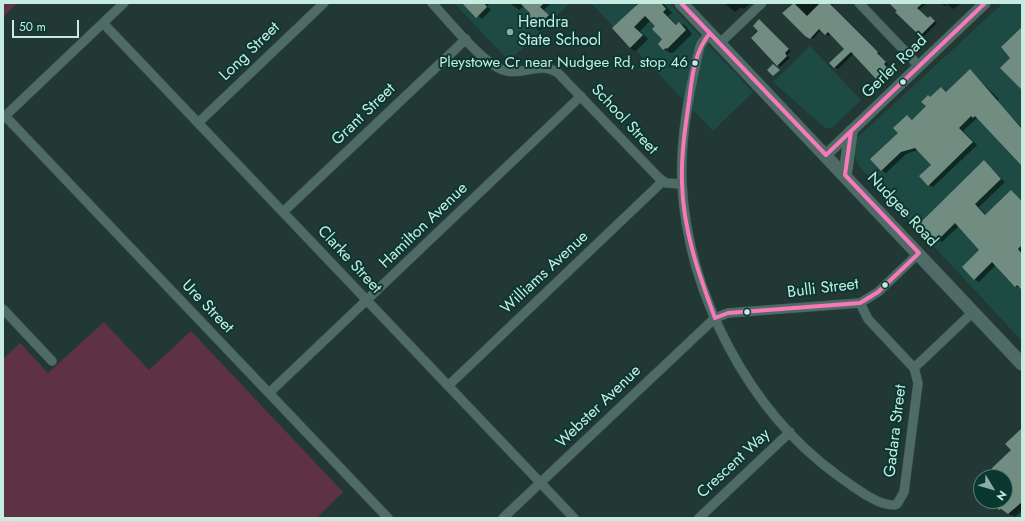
<!DOCTYPE html>
<style>
body{margin:0}
#map{position:relative;width:1025px;height:521px;overflow:hidden;background:#213834;font-family:Jost,sans-serif}
canvas{display:block}
.frame{position:absolute;inset:0;border:4px solid #c6ece2;pointer-events:none}
.north{position:absolute;left:973px;top:469px;width:40px;height:40px;box-sizing:border-box;background:#0a3830;border:1px solid #558077;border-radius:50%;rotate:128deg;font-size:11px;font-weight:700;line-height:16px;text-align:center;color:#c6ece2}
.north::after{content:'';display:block;margin:auto;width:14px;height:18px;background:#8cada5;clip-path:polygon(50% 0,100% 100%,50% 72%,0 100%)}
.scale{position:absolute;left:12px;top:20px;width:67px;height:18px;box-sizing:border-box;border:2px solid #c6ece2;border-top:0;padding-left:5px;font-size:12px;line-height:14px;white-space:nowrap;color:#c6ece2;-webkit-text-stroke:3px #0a3830;paint-order:stroke}
</style>
<div id="map">
<canvas width="1025" height="521"></canvas>
<div class="frame"></div>
<div class="north">N</div>
<div class="scale">50 m</div>
</div>
<script>
const context = document.querySelector('canvas').getContext('2d');
context.lineJoin = 'round';
function fillPath(path, color) { context.fillStyle = color; context.fill(path, 'evenodd'); }
function trace(path, color, width, dash) { context.strokeStyle = color; context.lineWidth = width; context.lineCap = dash ? 'butt' : 'round'; context.setLineDash(dash || []); context.stroke(path); }
function drawText(font, color, halo, rows, align = 'center') {
  context.font = font + ' Jost,sans-serif'; context.lineWidth = 4; context.setLineDash([]); context.textBaseline = 'middle'; context.strokeStyle = halo; context.fillStyle = color; for (const [text, x, y, turn = 0] of rows) {
    context.save(); context.translate(x, y); context.rotate((+turn || 0) * Math.PI / 180); context.textAlign = isNaN(turn) ? turn : align; if (halo) context.strokeText(text, 0, 0); context.fillText(text, 0, 0); context.restore();
  }
}
fillPath(new Path2D(`
 M454 3H570L509 61Z
 M591 3H669L753 92 713 131Z
 M1003 3H1022V341L858 165 853 150 858 137Z
 M810 46 861 100 832 128H825L773 82Z
 M1022 507V518H1008Z`), '#1d4b43');
fillPath(new Path2D(`
 M3 3H18L3 17Z
 M104 322 149 370 191 331 343 492 317 518H3V359L20 343 48 373Z`), '#5e3242');
fillPath(new Path2D(`
 M464 3H490L487 6 491 10 482 19Z
 M510 3H551L544 10 553 18 540 31 535 28 531 13 524 6 519 10Z
 M634 3H663L672 13 668 16 677 25 679 23 686 26 692 34 674 52 670 53 664 49 663 39 657 26 651 20 640 31 648 39 636 51 630 48 637 6Z
 M724 3H751L744 9 741 7 735 12Z
 M796 3H835L832 6 880 54 879 55 888 64 886 66 892 73 885 79 882 78 880 80 854 53 838 69 835 67 846 49 831 33 828 36 821 30 813 39 810 38 784 13Z
 M891 3H927L919 10 928 19H933L937 23 923 37Z
 M940 3H962L953 9 947 4 945 6Z
 M762 22 791 51 787 55 790 58 780 67 777 65 759 31Z
 M970 71 999 99 997 101 1022 128V165L979 118 976 119 963 131 977 145 933 187 929 185 933 165 918 150 906 154 886 173 881 170 907 116 913 120 927 106 931 98 942 88 947 92Z
 M984 162 1005 182 979 207 986 215 1011 192 1022 200V289L1015 286 996 265 979 282 974 279 981 250 959 226 942 242 937 240Z
 M1022 430V511L1015 517 999 509 992 501H1005V477H997Z`), '#0007');
fillPath(new Path2D(`
 M462 3H484L487 7 476 18Z
 M520 3H544L540 7 549 15 535 29 524 18 530 13Z
 M639 3H661L666 9 663 12 676 25 679 22 686 30 667 49 666 48 663 50 658 44 662 39 652 29 655 26 645 16 634 27 643 35 630 48 612 28Z
 M794 3 807 16 820 3H829L878 52 877 53 886 62 884 64 890 71 881 79 879 76 876 79 851 52 834 68 829 63 844 49 828 32 825 35 819 29 810 39 805 36 782 13Z
 M889 3H923L917 8 928 18 930 16 935 21 920 36 895 12 897 11Z
 M759 19 789 49 785 53 787 56 777 66 751 38 758 31 753 26Z
 M1022 27V90L1000 68 1010 58 1001 47Z
 M773 64 780 70 773 76 767 70Z
 M970 69 1022 129V166L975 116 973 118 971 116 959 128 973 142 928 186 919 176 931 165 915 148 901 152 881 171 870 159 898 133 893 128 907 115 912 120 926 106 921 102 928 95 930 97 941 87 946 92Z
 M984 160 1001 179 975 204 985 215 1011 190 1022 201V245L1018 249 1022 254V290L1017 285 1015 287 992 262 974 280 962 267 979 250 955 223 937 241 920 223Z
 M1022 428V502L1008 514 1001 509 999 510 991 501H1005V477H996L992 468 1011 450 1005 444Z`), '#718c81');
const minor = new Path2D(`
 M432 3C448 20 486 68 507 71 525 75 540 61 558 73L659 178 666 183 682 184
 M859 3 919 66
 M103 23 574 518
 M710 33 701 44 699 50C689 93 680 139 682 184 688 294 748 410 837 475 850 484 882 510 897 504L904 492 918 383 914 368 974 311
 M720 43 762 3
 M5 116 388 518
 M3 118 124 3
 M198 123 324 3
 M283 212 466 39
 M860 303 868 319 914 368
 M3 309 52 361
 M448 386 663 181
 M269 393 581 96
 M503 518 715 318 728 313 860 303 878 292 919 253
 M699 518 790 432`);
const tertiary = new Path2D(`
 M826 155 985 3`);
const secondary = new Path2D(`
 M681 3 1022 364
 M845 175 851 132`);
trace(minor, '#405550', 10);
trace(tertiary, '#405550', 12);
trace(secondary, '#405550', 14);
trace(minor, '#4f6b66', 9);
trace(tertiary, '#4f6b66', 11);
trace(secondary, '#4f6b66', 13);
trace(new Path2D(`
 M681 3 826 155 985 3
 M710 33C694 52 692 77 689 101 685 128 681 156 682 183 683 230 699 275 715 318L728 313 860 303 878 292 919 253 845 175 851 132`), '#f879b9', 4);
for (const [x, y, r, color] of [
 [510,32,4,"#8cada5"],
 [695,63,3.5,"#c6ece2"],
 [903,82,3.5,"#c6ece2"],
 [885,285,3.5,"#c6ece2"],
 [747,312,3.5,"#c6ece2"]
]) { const dot = new Path2D(); dot.arc(x, y, r, 0, 2 * Math.PI); context.fillStyle = color; context.fill(dot); trace(dot, '#0a3830', 1.5); }
drawText('15px', '#c6ece2', '#0a3830', [
 ["Pleystowe Cr near Nudgee Rd, stop 46",688,63]
], 'right');
drawText('16px', '#c6ece2', '#0a3830', [
 ["Hendra",518,23],
 ["State School",518,41]
], 'left');
drawText('16px', '#c6ece2', '#0a3830', [
 ["Long Street",250,52,-44],
 ["Gerler Road",895,67,-44],
 ["Grant Street",364,115,-44],
 ["School Street",624,120,47],
 ["Nudgee Road",902,210,47],
 ["Hamilton Avenue",424,226,-44],
 ["Clarke Street",349,260,47],
 ["Williams Avenue",545,273,-43],
 ["Bulli Street",823,289,-7],
 ["Ure Street",207,307,46],
 ["Webster Avenue",599,407,-44],
 ["Gadara Street",896,431,-83],
 ["Crescent Way",734,464,-43]
]);
</script>
